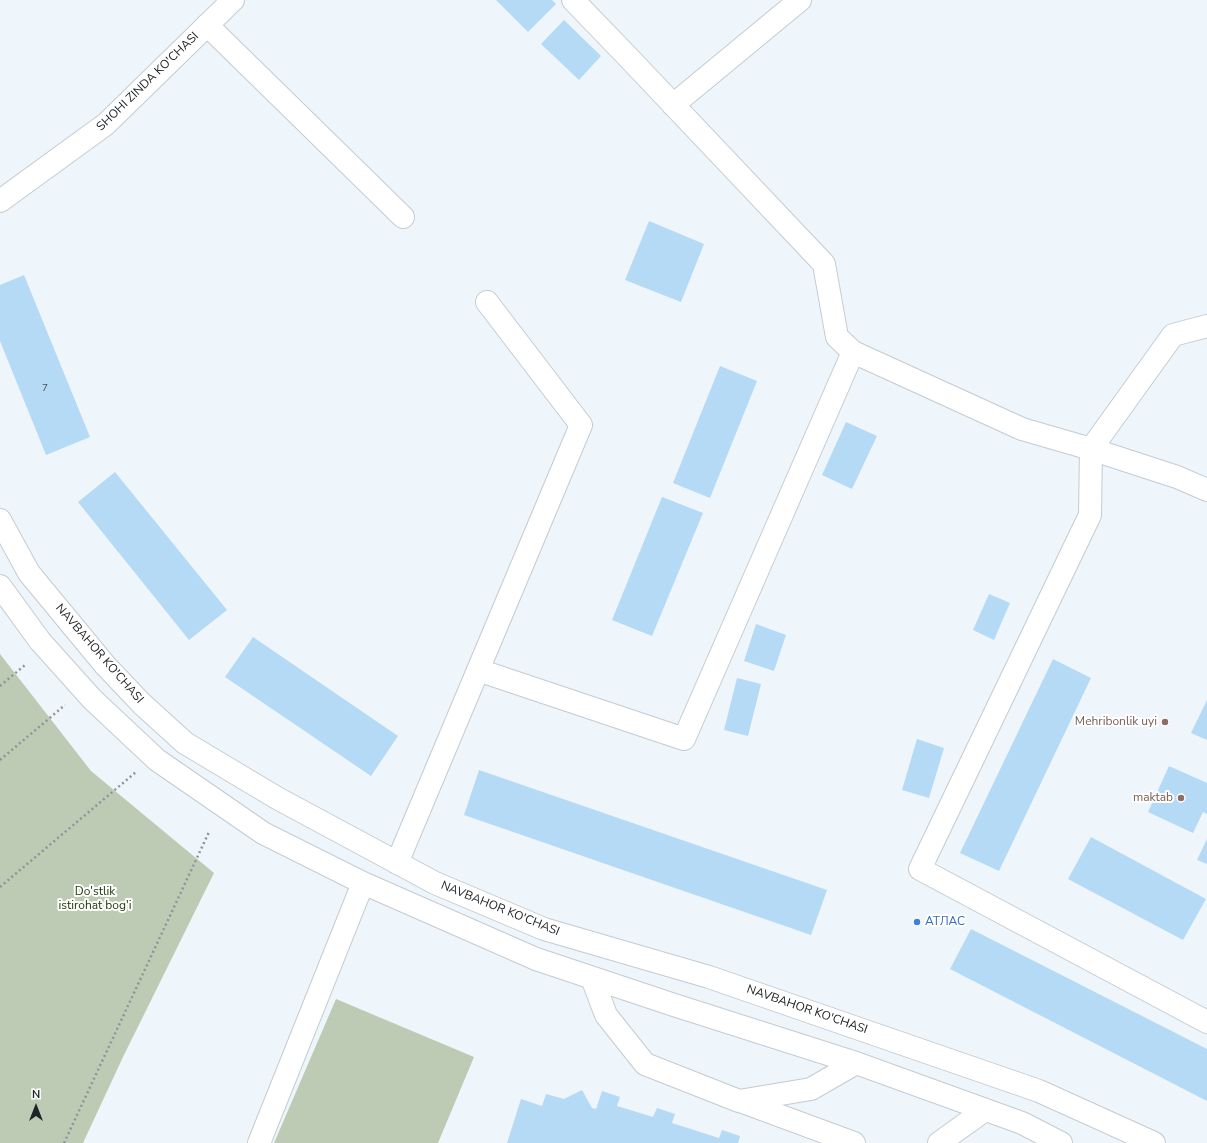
<!DOCTYPE html>
<meta charset="utf-8">
<style>
body{margin:0}
#map{position:relative;width:1207px;height:1143px;overflow:hidden;background:#eef5fb;font-family:"Nunito Sans",sans-serif}
canvas{display:block}
.north{position:absolute;left:16px;top:1087px;width:40px;height:40px;-webkit-text-stroke:3px #fff;paint-order:stroke;rotate:0deg;font-size:11px;font-weight:700;line-height:16px;text-align:center;color:#212426}
.north::after{content:'';display:block;margin:auto;width:14px;height:18px;background:#212426;clip-path:polygon(50% 0,100% 100%,50% 72%,0 100%)}
</style>
<div id="map">
<canvas width="1207" height="1143"></canvas>
<div class="north">N</div>
</div>
<script>
const context = document.querySelector('canvas').getContext('2d');
context.lineJoin = 'round';
function fillPath(path, color) { context.fillStyle = color; context.fill(path, 'evenodd'); }
function trace(path, color, width, dash) { context.strokeStyle = color; context.lineWidth = width; context.lineCap = dash ? 'butt' : 'round'; context.setLineDash(dash || []); context.stroke(path); }
function drawText(font, color, halo, rows, align = 'center') {
  context.font = font + ' "Nunito Sans",sans-serif'; context.lineWidth = 4; context.setLineDash([]); context.textBaseline = 'middle'; context.strokeStyle = halo; context.fillStyle = color; for (const [text, x, y, turn = 0] of rows) {
    context.save(); context.translate(x, y); context.rotate((+turn || 0) * Math.PI / 180); context.textAlign = isNaN(turn) ? turn : align; if (halo) context.strokeText(text, 0, 0); context.fillText(text, 0, 0); context.restore();
  }
}
fillPath(new Path2D(`
 M0 654 91 771 214 873 123 1057 83 1143H0Z
 M336 999 474 1057 438 1143H274Z`), '#bdcbb4');
fillPath(new Path2D(`
 M496 0H552L556 4 528 32Z
 M564 20 601 56 579 80 541 44Z
 M649 221 704 244 681 302 625 280Z
 M24 275 90 437 46 455 0 341V285Z
 M720 366 757 381 710 498 673 483Z
 M846 422 877 436 852 489 822 475Z
 M115 472 227 610 189 640 78 502Z
 M662 497 703 513 652 636 612 620Z
 M989 594 1010 603 994 640 973 630Z
 M756 624 786 635 774 671 744 661Z
 M253 637 398 736 371 776 225 677Z
 M1053 659 1091 678 999 871 960 853Z
 M737 678 761 684 748 736 724 730Z
 M1207 700V740L1191 733Z
 M917 739 944 748 929 798 902 790Z
 M1169 766 1207 783V814L1203 812 1193 833 1148 812Z
 M479 770 827 890 811 935 464 815Z
 M1091 837 1206 899 1183 940 1068 879Z
 M1207 839V864L1197 860Z
 M971 929 1207 1049V1101L950 969Z
 M582 1090 592 1108 596 1109 602 1091 620 1097 617 1106 653 1117 657 1108 675 1114 672 1123 719 1138 722 1130 740 1136 738 1143H507L521 1099 542 1106 546 1094 564 1099Z`), '#b5daf6');
const minor = new Path2D(`
 M573 0 628 57 824 264 837 337 853 352 1022 429 1091 449 1177 477 1207 490
 M207 25 403 217
 M673 105 800 0
 M0 201 106 124 233 0
 M1207 326 1173 335 1091 449 1090 515 920 869 1207 1022
 M0 520 29 573 105 665 142 704 185 743 277 798 435 883 544 929 709 977 1039 1091 1154 1143
 M0 586 40 641 92 699 157 760 263 833 363 883 536 959 674 1005 856 1063 1022 1123 1061 1143
 M478 670 684 739 853 352
 M397 863 581 425 487 302
 M592 978 606 1015 645 1064 739 1101 811 1089 856 1063
 M740 1101 854 1143
 M259 1143 363 883
 M939 1143 985 1110`);
trace(minor, '#c4cbd1', 24);
trace(new Path2D(`
 M0 686 25 665
 M0 760 65 705
 M0 887 136 772
 M64 1143 209 832`), '#8f9499', 2.5, [2, 3]);
trace(minor, '#fff', 22);
for (const [x, y, r, color] of [
 [1165,722,4,"#8d6e63"],
 [1181,798,4,"#8d6e63"],
 [917,922,4,"#3f7fe0"]
]) { const dot = new Path2D(); dot.arc(x, y, r, 0, 2 * Math.PI); context.fillStyle = color; context.fill(dot); trace(dot, '#fff', 1.5); }
drawText('10px', '#46525a', null, [
 ["7",45,389]
]);
drawText('12px', '#212426', '#fff', [
 ["SHOHI ZINDA KO'CHASI",148,82,-44],
 ["NAVBAHOR KO'CHASI",99,654,49],
 ["NAVBAHOR KO'CHASI",500,909,22],
 ["NAVBAHOR KO'CHASI",807,1010,19]
]);
drawText('12px', '#785e54', '#fff', [
 ["Mehribonlik uyi",1157,722],
 ["maktab",1173,798]
], 'right');
drawText('12px', '#223e08', '#fff', [
 ["Do'stlik",95,892],
 ["istirohat bog'i",95,906]
]);
drawText('12px', '#366cbe', '#fff', [
 ["АТЛАС",925,922]
], 'left');
</script>
